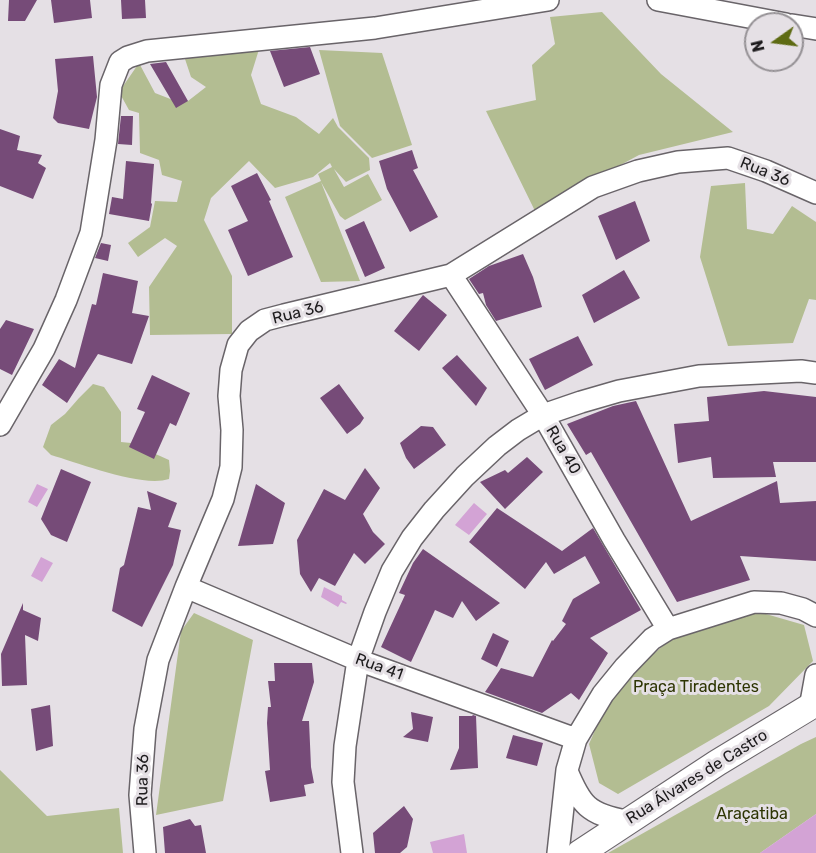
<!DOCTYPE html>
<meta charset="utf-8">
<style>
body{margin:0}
#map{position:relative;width:816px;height:853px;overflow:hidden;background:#e5e0e5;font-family:Rubik,sans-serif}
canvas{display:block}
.north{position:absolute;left:744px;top:12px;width:60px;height:60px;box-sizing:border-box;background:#e5e0e5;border:2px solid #959195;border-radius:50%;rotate:256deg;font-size:16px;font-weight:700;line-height:24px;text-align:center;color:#1d1b1d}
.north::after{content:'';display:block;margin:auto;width:21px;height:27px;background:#5e6b13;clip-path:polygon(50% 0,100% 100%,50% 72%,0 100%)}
</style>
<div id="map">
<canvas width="816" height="853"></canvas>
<div class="north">N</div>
</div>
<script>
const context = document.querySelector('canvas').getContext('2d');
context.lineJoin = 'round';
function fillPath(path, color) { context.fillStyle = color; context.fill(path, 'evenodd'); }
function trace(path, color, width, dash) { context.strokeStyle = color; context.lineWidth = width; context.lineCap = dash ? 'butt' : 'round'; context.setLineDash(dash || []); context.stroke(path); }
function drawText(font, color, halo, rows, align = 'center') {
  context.font = font + ' Rubik,sans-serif'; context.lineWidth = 6; context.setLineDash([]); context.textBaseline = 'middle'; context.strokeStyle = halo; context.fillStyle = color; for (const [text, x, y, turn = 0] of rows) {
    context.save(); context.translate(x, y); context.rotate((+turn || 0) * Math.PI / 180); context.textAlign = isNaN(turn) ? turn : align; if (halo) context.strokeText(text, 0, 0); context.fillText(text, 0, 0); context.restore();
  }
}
fillPath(new Path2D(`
 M602 12 661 74 733 132 639 155 535 211 486 111 536 100 532 65 555 44 550 17Z
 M261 43 251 75 261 104 296 117 319 134 333 118 338 127 369 158 370 170 346 182 334 169 344 187 368 174 382 200 345 220 340 216 321 182 360 281 321 282 285 197 321 181 318 174 332 167 330 163 313 177 275 188 249 161 211 198 204 220 232 276V334L150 335 149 287 177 246 165 238 138 257 128 243 150 227 155 201 177 202 182 181 162 175 159 160 140 153 139 113 129 110 119 92 139 63 155 93 173 100 188 101 206 87 191 77 184 56Z
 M319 50 382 53 412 145 372 158 340 126Z
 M745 183 747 229 773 234 792 206 816 222V300L809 299 793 343 728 346 700 257 711 186Z
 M93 384 104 387 121 412V442L131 443 169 460 170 471 169 479C142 488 79 463 51 455L43 447 51 425 65 414 79 398Z
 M759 612 804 625 813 661 769 706 618 794 599 783 589 744 613 689 672 638Z
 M194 613 253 640 223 801 156 815 181 631Z
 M816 737V814L760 853H608L801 744Z
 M0 770 47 816 119 808 123 853H0Z`), '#b3bd92');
fillPath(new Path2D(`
 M37 484 48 489 37 507 28 502Z
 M474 503 487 514 469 535 455 525Z
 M41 557 53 563 42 582 31 576Z
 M324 587 342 596V600L347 603 346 604 341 602 338 607 321 597Z
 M816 814V853H760Z
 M464 834 467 853H433L430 842Z`), '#d3a3d5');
fillPath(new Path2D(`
 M9 0H37L25 21H8Z
 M51 0H90L92 18 54 23Z
 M121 0H145L146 18 122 19Z
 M310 47 320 74 284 87 270 51Z
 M93 56 97 97 89 129 58 123 53 118 58 91 55 59Z
 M166 62 188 101 176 108 150 64Z
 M121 116H133L132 145 118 144Z
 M0 129 20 136 17 150 42 155 38 163 46 168 33 199 0 186Z
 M412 150 418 168 413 170 438 217 410 232 387 189 379 161Z
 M126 161 154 164 151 203 152 204 149 221 109 214 112 197 123 199Z
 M257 173 271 200 269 201 293 257 248 276 228 230 248 221 231 186Z
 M635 201 650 241 616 260 598 216Z
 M364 221 385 268 365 277 345 230Z
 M101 243 111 245 108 261 95 258Z
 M523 254 533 277 542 307 496 321 486 305 483 293 479 294 469 279 489 266Z
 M624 270 640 298 594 323 582 295Z
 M103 273 138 281 132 313 149 316 132 364 98 354 67 403 42 385 59 359 75 368 92 304 96 305Z
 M423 295 447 315 419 351 394 331Z
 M6 320 34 329 12 375 0 369V329Z
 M578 336 593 365 545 390 529 359Z
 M457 355 487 388 476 406 442 368Z
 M152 375 190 393 176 426 170 423 154 459 129 447 145 412 137 409Z
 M339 384 364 418 360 424 347 434 320 398Z
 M764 391 816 397V462H773L776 477 713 478 711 457 678 463 674 424 709 421 707 397Z
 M636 401 691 521 777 481 780 503 816 501V561L740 556 750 580 677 602 591 452 586 455 567 424 613 406Z
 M421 426 433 427 446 445 414 469 406 458 400 443Z
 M527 457 543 472 505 509 480 482 505 470 508 473Z
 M365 468 380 488 363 514 373 532 385 544 365 564 354 553 335 586 319 578 311 592 300 574 297 540 324 489 345 500Z
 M61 469 91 482 67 542 51 535 41 519Z
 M256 484 285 503 273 544 238 546Z
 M147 491 177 503 168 527 181 530 173 565 142 627 112 611 120 568 124 565 138 507 151 510Z
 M497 508 562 551 593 528 641 610 590 638 608 653 579 700 571 693 542 713 485 692 501 668 533 677 552 640 553 641 566 624 562 621 573 599 600 583 585 556 554 574 546 562 525 589 469 542Z
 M423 549 500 603 476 621 462 601 453 618 435 610 411 662 381 647 405 595 399 593 413 563Z
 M23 603V610L41 618 38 641 25 635 27 685 2 686 1 654Z
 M493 633 509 641 497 667 481 659Z
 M274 663H312L314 682 302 721H309L311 767 314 783 304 785 306 796 270 802 265 771 270 770 267 723 268 707H271L268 681H275Z
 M50 705 53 746 36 751 31 709Z
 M411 712 433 717 428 742 403 737 413 729Z
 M473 715 476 716 478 768 450 770 459 748V716H472Z
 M513 735 543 743 537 766 506 758Z
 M404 806 413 819 407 847 400 853H375L373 833Z
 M190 819 195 826 201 825 206 853H165L163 827Z`), '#764b78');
const minor = new Path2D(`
 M658 0 786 24
 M792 25 816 29
 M451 275 543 415 614 540 668 629
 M0 425 44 349 66 300 91 233 106 140 111 85 120 62 128 57 147 51 375 28 548 0
 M186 587 358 660 576 739
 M810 708 816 675
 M567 771C581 805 588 814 626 821
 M145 853 140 795 145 729 158 660 186 587 223 499 231 467 232 430 229 396 231 370 238 345 249 331 265 320 284 315 451 275 593 187 638 171 678 162 728 158 766 171 816 193
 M352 853 343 782 345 746 358 660 375 612 392 571 412 538 434 510 465 476 497 446 518 430 543 415 581 402 619 391 699 376 801 371 816 373
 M558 853 567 770 576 739 603 694 625 667 652 639 668 629 754 602 781 603 803 609 816 616`);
const tertiary = new Path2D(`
 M580 853 717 763 816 703`);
trace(minor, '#696469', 24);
trace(tertiary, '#696469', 28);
trace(minor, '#fff', 21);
trace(tertiary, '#fff', 26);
drawText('16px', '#1d1b1d', '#e5e0e5', [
 ["Rua 36",765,172,22],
 ["Rua 36",298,313,-14],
 ["Rua 40",563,450,60],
 ["Rua 41",379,667,20],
 ["Rua Álvares de Castro",697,777,-32],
 ["Rua 36",143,780,-89]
]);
drawText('16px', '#2d3402', '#e5e0e5', [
 ["Praça Tiradentes",696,687],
 ["Araçatiba",752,814]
]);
</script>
